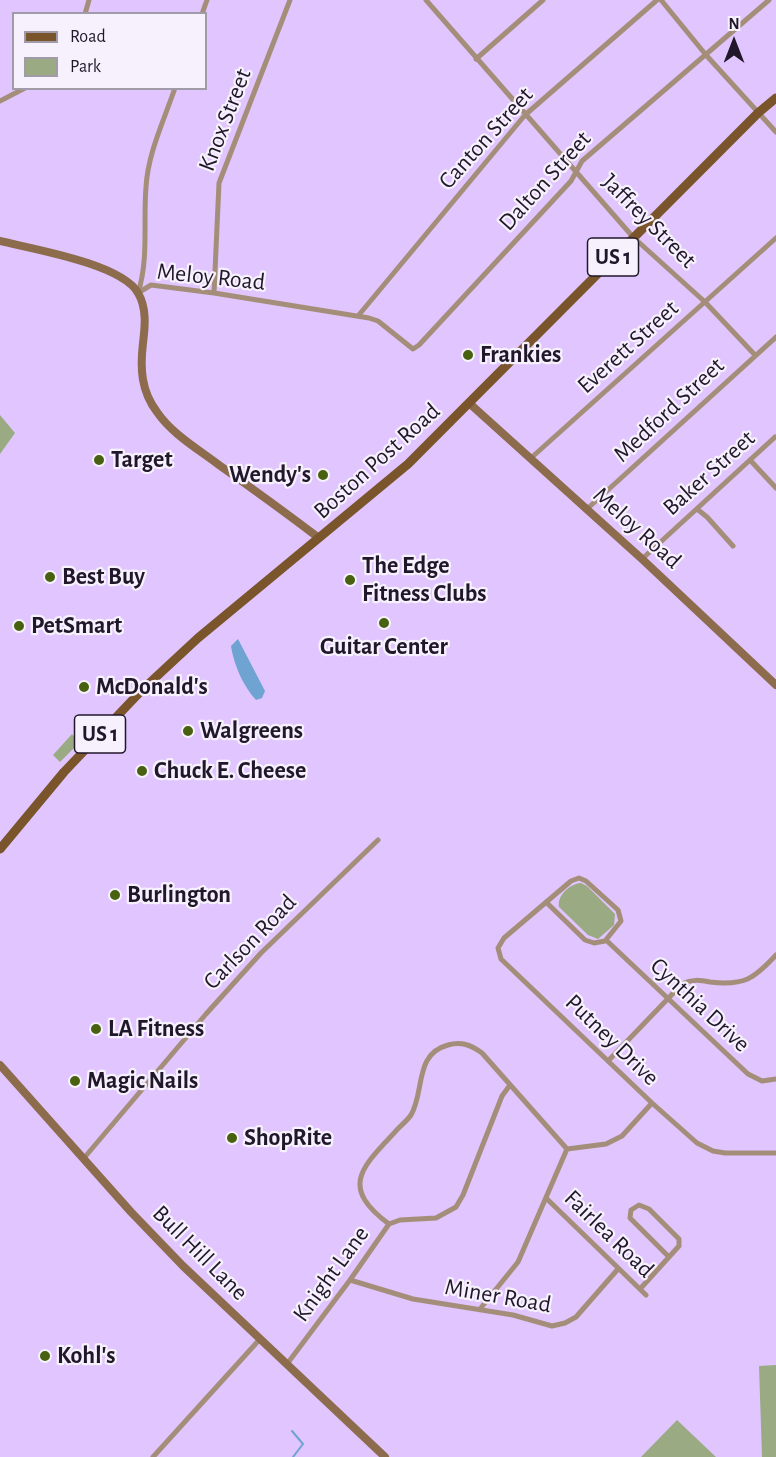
<!DOCTYPE html>
<style>
body{margin:0}
#map{position:relative;width:776px;height:1457px;overflow:hidden;background:#e0c5fe;font-family:"Alegreya Sans",sans-serif}
canvas{display:block}
.legend{position:absolute;left:12px;top:12px;width:195px;height:78px;box-sizing:border-box;background:#f6f1fc;border:2px solid #a19aa8;margin:0;padding:8px 10px;list-style:none;font-size:18px;color:#21172b}
.legend li{display:flex;align-items:center;gap:12px;height:30px}
.legend b{width:30px;border:2px solid #a19aa8}
.north{position:absolute;left:704px;top:12px;width:60px;height:60px;-webkit-text-stroke:4px #f6f1fc;paint-order:stroke;rotate:0deg;font-size:16px;font-weight:700;line-height:24px;text-align:center;color:#21172b}
.north::after{content:'';display:block;margin:auto;width:21px;height:27px;background:#21172b;clip-path:polygon(50% 0,100% 100%,50% 72%,0 100%)}
</style>
<div id="map">
<canvas width="776" height="1457"></canvas>
<ul class="legend">
<li><b style="height:8px;background:#7a542b"></b>Road</li>
<li><b style="height:16px;background:#9aab84"></b>Park</li>
</ul>
<div class="north">N</div>
</div>
<script>
const context = document.querySelector('canvas').getContext('2d');
context.lineJoin = 'round';
function fillPath(path, color) { context.fillStyle = color; context.fill(path, 'evenodd'); }
function trace(path, color, width, dash) { context.strokeStyle = color; context.lineWidth = width; context.lineCap = dash ? 'butt' : 'round'; context.setLineDash(dash || []); context.stroke(path); }
function drawText(font, color, halo, rows, align = 'center') {
  context.font = font + ' "Alegreya Sans",sans-serif'; context.lineWidth = 4.5; context.setLineDash([]); context.textBaseline = 'middle'; context.strokeStyle = halo; context.fillStyle = color; for (const [text, x, y, turn = 0] of rows) {
    context.save(); context.translate(x, y); context.rotate((+turn || 0) * Math.PI / 180); context.textAlign = isNaN(turn) ? turn : align; if (halo) context.strokeText(text, 0, 0); context.fillText(text, 0, 0); context.restore();
  }
}
fillPath(new Path2D(`
 M0 415 15 433 0 454Z
 M86 718 94 726 86 734 78 727Z
 M72 734 79 743 60 762 53 755Z
 M581 883 587 886 615 914 614 925 598 939 588 935 559 907C557 895 570 884 581 883Z
 M776 1365V1457H762L759 1366Z
 M677 1420 716 1457H641Z`), '#9aab84');
fillPath(new Path2D(`
 M238 639 265 691 262 698 256 700C243 686 234 665 231 646Z`), '#6ea3d2');
trace(new Path2D(`
 M292 1431 303 1444 293 1457`), '#6ea3d2', 2);
trace(new Path2D(`
 M426 0 633 237 705 302 755 355
 M661 0 706 55 776 132
 M85 14 89 0
 M202 14 207 0
 M476 59 543 0
 M0 101 25 88
 M138 293 151 285 214 293 369 318 378 321 413 349 419 345 571 181 582 161 769 0
 M138 293C149 259 143 222 146 187 148 153 164 120 175 88
 M214 293 219 183 290 0
 M358 316 525 115 657 0
 M531 458 776 238
 M750 460 776 488
 M587 509 776 337
 M697 509 707 517 733 546
 M642 559 775 437
 M546 902 585 940 594 943 605 941 621 921 618 910 586 881 579 878 571 881 504 938 498 948 501 959 652 1103 697 1143 713 1151 725 1153H776
 M606 940 748 1074 762 1081 776 1079
 M609 1060 682 984C692 979 700 980 710 982 744 986 754 979 776 955
 M84 1158 206 1014 261 953 378 840
 M547 1199 646 1295
 M639 1205 649 1209 679 1239V1246L669 1257 630 1218 631 1210Z
 M389 1224C339 1187 362 1167 395 1132 400 1126 407 1121 411 1115 425 1091 414 1054 448 1045 461 1041 471 1045 482 1053L567 1149
 M350 1280 413 1299 513 1315 552 1326 565 1323 576 1317 618 1269
 M640 1289 669 1257
 M480 1309 518 1262 567 1149 606 1144 622 1136 652 1103
 M287 1364 350 1280 389 1224 400 1220 436 1218 456 1207 463 1195 502 1096 510 1085
 M153 1457 260 1339`), '#a48e79', 5);
trace(new Path2D(`
 M0 241C33 249 122 264 138 293 147 308 145 327 143 343 140 368 141 391 157 412 172 434 198 449 219 465 253 489 286 513 319 538
 M469 403 642 559 776 685
 M0 1065 131 1212 183 1266 385 1457`), '#8c6c4d', 8);
trace(new Path2D(`
 M0 849 64 772 142 690 198 638 408 464 758 113 776 98`), '#7a542b', 9);
for (const [x, y, r, color] of [
 [468,355,6,"#476110"],
 [99,460,6,"#476110"],
 [323,475,6,"#476110"],
 [50,577,6,"#476110"],
 [350,580,6,"#476110"],
 [384,623,6,"#476110"],
 [19,626,6,"#476110"],
 [84,687,6,"#476110"],
 [188,731,6,"#476110"],
 [142,771,6,"#476110"],
 [115,895,6,"#476110"],
 [96,1029,6,"#476110"],
 [75,1081,6,"#476110"],
 [232,1138,6,"#476110"],
 [45,1356,6,"#476110"]
]) { const dot = new Path2D(); dot.arc(x, y, r, 0, 2 * Math.PI); context.fillStyle = color; context.fill(dot); trace(dot, '#f6f1fc', 2); }
for (const [x, y, w] of [
 [613,257,51],
 [100,734,51]
]) { const box = new Path2D(); box.roundRect(x - w / 2, y - 19, w, 38, 4.5); context.fillStyle = '#f6f1fc'; context.fill(box); trace(box, '#21172b', 1.5); }
drawText('bold 22px', '#21172b', null, [
 ["US 1",613,257],
 ["US 1",100,734]
]);
drawText('24px', '#21172b', '#f6f1fc', [
 ["Knox Street",225,120,-69],
 ["Canton Street",486,138,-48],
 ["Dalton Street",545,181,-48],
 ["Jaffrey Street",649,221,45],
 ["Meloy Road",211,277,6],
 ["Everett Street",628,347,-42],
 ["Medford Street",669,410,-43],
 ["Boston Post Road",377,461,-42],
 ["Baker Street",709,473,-42],
 ["Meloy Road",637,528,42],
 ["Carlson Road",250,942,-46],
 ["Cynthia Drive",700,1005,43],
 ["Putney Drive",612,1040,44],
 ["Fairlea Road",609,1234,44],
 ["Bull Hill Lane",200,1253,45],
 ["Knight Lane",331,1274,-54],
 ["Miner Road",498,1296,10]
]);
drawText('bold 24px', '#21172b', '#f6f1fc', [
 ["Frankies",480,355],
 ["Target",111,460],
 ["Wendy's",311,475,"right"],
 ["The Edge",362,566],
 ["Fitness Clubs",362,594],
 ["Best Buy",62,577],
 ["PetSmart",31,626],
 ["Guitar Center",384,647,"center"],
 ["McDonald's",96,687],
 ["Walgreens",200,731],
 ["Chuck E. Cheese",154,771],
 ["Burlington",127,895],
 ["LA Fitness",108,1029],
 ["Magic Nails",87,1081],
 ["ShopRite",244,1138],
 ["Kohl's",57,1356]
], 'left');
</script>
